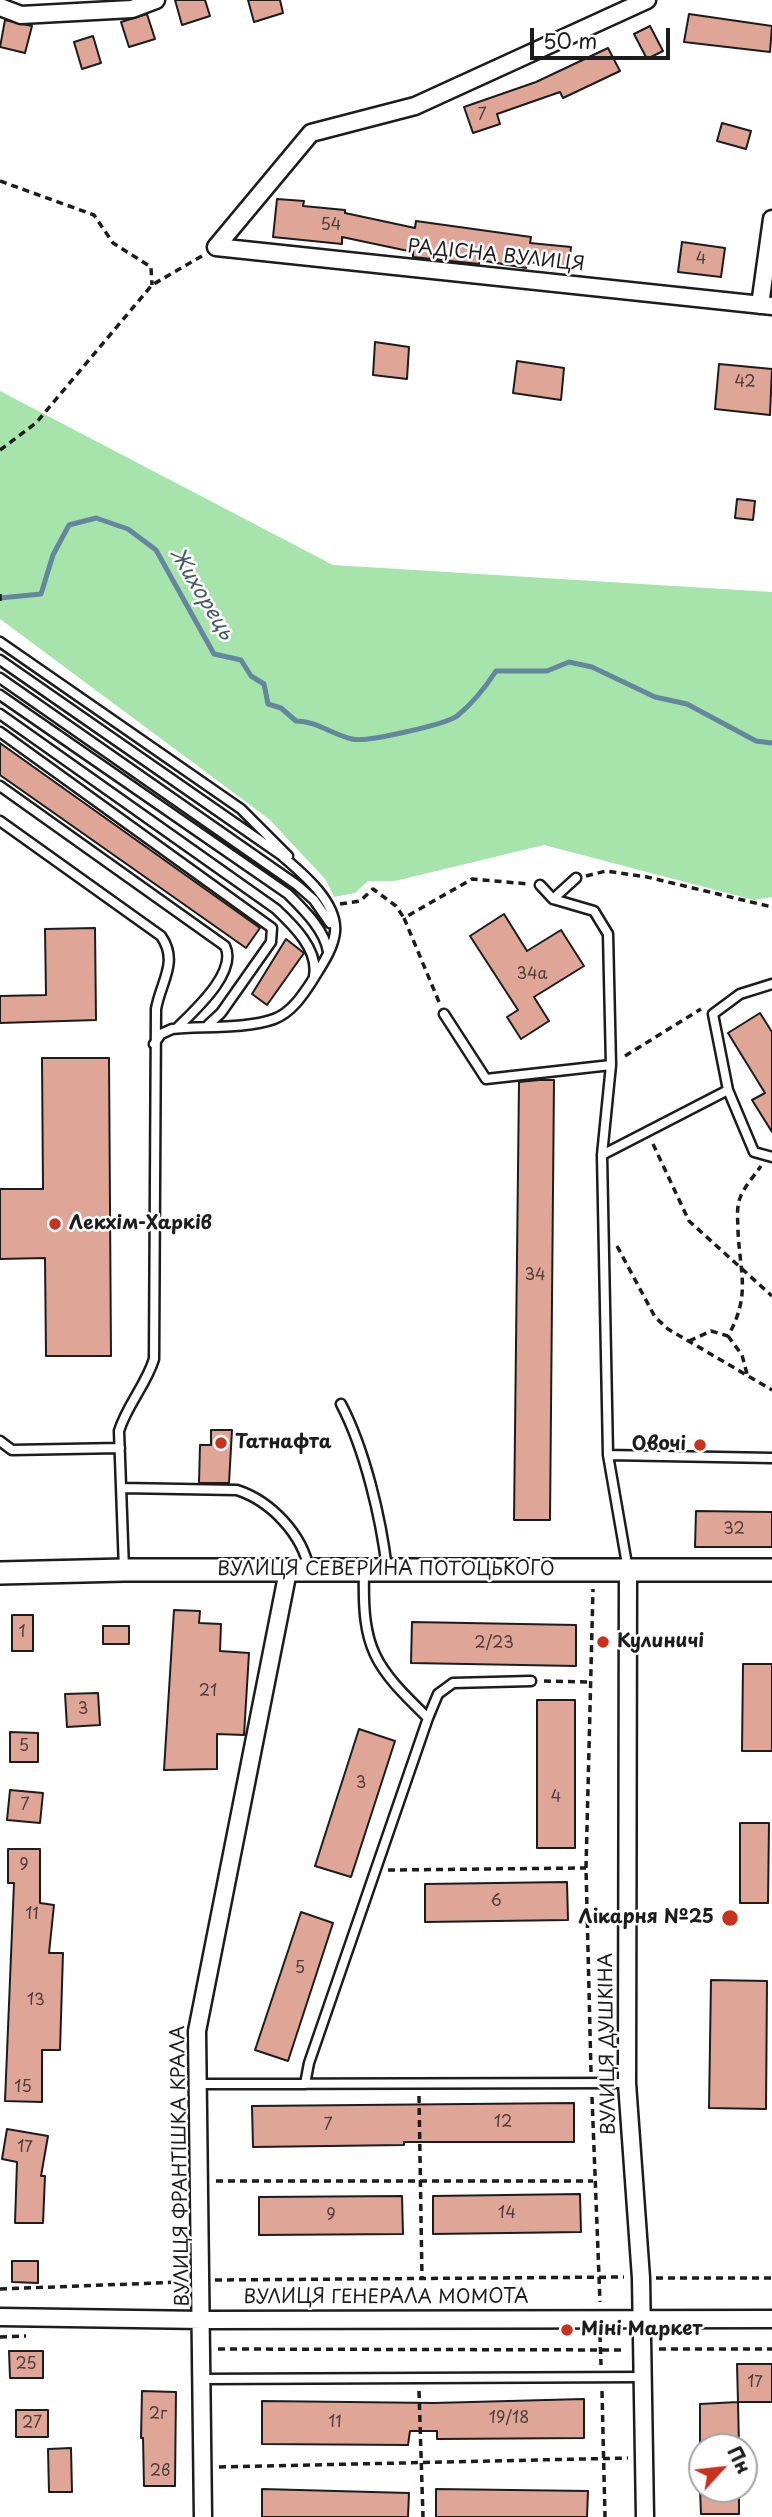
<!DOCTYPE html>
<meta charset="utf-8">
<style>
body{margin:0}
#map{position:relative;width:772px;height:2517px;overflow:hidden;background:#fff;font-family:"Playpen Sans",sans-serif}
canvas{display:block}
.north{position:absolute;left:688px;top:2433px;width:70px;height:70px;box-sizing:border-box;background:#fff;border:2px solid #a4a4a4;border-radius:50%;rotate:63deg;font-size:19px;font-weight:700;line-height:28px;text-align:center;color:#1c1c1c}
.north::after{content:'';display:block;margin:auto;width:24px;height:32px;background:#c8321e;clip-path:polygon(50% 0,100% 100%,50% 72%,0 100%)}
.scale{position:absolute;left:530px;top:28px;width:140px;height:32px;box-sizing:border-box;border:4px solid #1c1c1c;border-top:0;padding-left:9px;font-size:21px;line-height:24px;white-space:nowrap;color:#1c1c1c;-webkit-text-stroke:5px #fff;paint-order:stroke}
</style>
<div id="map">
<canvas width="772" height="2517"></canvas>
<div class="north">Пн</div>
<div class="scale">50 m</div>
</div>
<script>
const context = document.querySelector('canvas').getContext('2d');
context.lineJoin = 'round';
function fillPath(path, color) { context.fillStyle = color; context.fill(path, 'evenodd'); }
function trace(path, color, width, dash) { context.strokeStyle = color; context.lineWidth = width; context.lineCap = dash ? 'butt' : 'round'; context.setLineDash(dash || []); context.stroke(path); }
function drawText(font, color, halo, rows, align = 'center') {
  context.font = font + ' "Playpen Sans",sans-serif'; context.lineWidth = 5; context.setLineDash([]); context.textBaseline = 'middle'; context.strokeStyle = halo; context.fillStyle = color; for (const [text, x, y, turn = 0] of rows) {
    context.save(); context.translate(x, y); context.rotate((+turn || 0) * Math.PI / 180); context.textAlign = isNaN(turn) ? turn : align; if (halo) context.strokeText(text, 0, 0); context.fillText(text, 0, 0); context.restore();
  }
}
fillPath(new Path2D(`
 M0 391 333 565 772 592V897L754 900 544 845 395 881H368L355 893 334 897 326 880 269 819 0 619Z`), '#a7e4ab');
trace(new Path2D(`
 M0 598 41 594 53 555 69 525 96 518 128 529 156 550 214 654 241 660 251 676 264 684 268 704 281 708 296 721C316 721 333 735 352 739 366 743 446 724 457 716 472 704 485 688 496 671H547L569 662 592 667 655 697 687 704 756 741 772 743`), '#64879e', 5);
const building = new Path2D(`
 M175 0H205L210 16 182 25Z
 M248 0H280L283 13 254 22Z
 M147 14 155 39 129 47 121 22Z
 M689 14 772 26 770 52 684 42Z
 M5 20 32 26 25 53 0 47Z
 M650 26 663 51 647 59 634 34Z
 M93 36 101 63 82 69 74 42Z
 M608 48 620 71 563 98 560 92 497 114 500 124 473 133 464 107 536 82Z
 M722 123 751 131 746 149 717 141Z
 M277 199 304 201 303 206 345 210V213L415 228 416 221 531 237 530 243 571 247 569 266 527 262 526 268 479 260V264L450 261 413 257V252L342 237V244L273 237Z
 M682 242 725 248 721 277 678 272Z
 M375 342 409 347 407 379 373 375Z
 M517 361 564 368 561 400 513 393Z
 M719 364 772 369 770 415 715 409Z
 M737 499 755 501 753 520 735 518Z
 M0 743 260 928 246 948 0 775Z
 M504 914 527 951 561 930 584 966 534 997 549 1021 521 1039 507 1017 518 1010 470 936Z
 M95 928 96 1020 0 1023V996L46 995 45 929Z
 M286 939 304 953 267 1005 252 994Z
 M760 1013 772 1032V1132L752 1100 765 1093 728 1033Z
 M42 1058H109L111 1356H46L45 1258 0 1259V1189H43Z
 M539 1080H554L550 1520H514L519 1082Z
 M211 1430H232L229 1483H199L200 1445H211Z
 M696 1511 772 1512V1547H695Z
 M174 1610 200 1611 199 1623 221 1624 220 1651 249 1653 244 1735 217 1734V1769L164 1770Z
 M12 1615H33V1651H12Z
 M412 1622 576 1625V1666L411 1663Z
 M103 1626H129V1644H103Z
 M743 1664H772V1751H742Z
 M98 1693 100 1725 67 1727 65 1694Z
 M537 1700H575V1848H537Z
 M359 1729 395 1741 351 1877 315 1866Z
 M10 1732 38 1733V1762H10Z
 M10 1790 43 1793 40 1823 7 1820Z
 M740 1823H769L768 1903H740Z
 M8 1849H40V1903L54 1905 49 1953H63L60 2050H42V2102L5 2101 14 1883H8Z
 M567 1882 568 1920 425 1922V1884Z
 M301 1912 333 1923 288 2061 255 2050Z
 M711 1980 767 1981 766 2109 709 2108Z
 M574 2103V2142H404V2145L253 2147 252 2106Z
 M7 2129 48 2136 41 2176H45L43 2223H15L17 2162 2 2159Z
 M580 2194 581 2232 433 2234V2196Z
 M402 2196 403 2234 259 2235V2197Z
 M12 2261H38V2283L12 2282Z
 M9 2351H43V2378H10Z
 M737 2364H772V2402H738Z
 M142 2391 176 2392 175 2486H144L143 2438H141Z
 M584 2399V2438L437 2439V2431H410L408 2445 262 2444V2401L434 2403Z
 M738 2402 739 2447H700V2404Z
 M16 2410H48V2437H16Z
 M71 2448 72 2492H49L48 2449Z
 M262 2489 409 2493 408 2517H262Z
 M436 2489 588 2491 587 2517H436Z
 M700 2489H739V2514H701Z`);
fillPath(building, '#dfa698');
trace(building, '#1c1c1c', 2);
const lane = new Path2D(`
 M0 642 241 809 288 856
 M0 660 281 855C301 872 338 902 335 932 333 950 321 966 312 981 303 995 291 1013 274 1019 247 1029 201 1026 172 1029L161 1034 154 1044
 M0 678 297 885 314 900 330 923
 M0 695 288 894C303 909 325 930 328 952
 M0 714 276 909C293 925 319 950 314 976
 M0 732 272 928 271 942 221 1013 208 1025
 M0 786 225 946C238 972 194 1011 177 1028
 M0 821 161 936C179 962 161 981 156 1009L154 1359C146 1385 127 1405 119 1431L124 1570
 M540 885 553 899 594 911 608 934 611 1065
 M553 899 576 878
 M444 1014 486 1079 611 1065 602 1155
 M728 1090 713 1014 740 994 772 984
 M772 1157 754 1152 728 1090 602 1155 608 1455 772 1458
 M341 1404C365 1450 381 1518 387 1569
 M0 1441 12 1450 120 1448
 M608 1455 628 1570
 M122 1488 237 1490C271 1501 303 1535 309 1570
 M364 1573C362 1649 374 1666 428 1718L438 1694 453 1683 531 1681
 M199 2084 627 2083
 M305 2084 309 2063 428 1718
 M203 2379 642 2377`);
const street = new Path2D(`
 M0 7 21 15 132 9 156 0
 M216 247 772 306
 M216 247 311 133 415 106 647 0
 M760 305 772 219
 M628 1570 627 2083 641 2278 645 2517
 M0 2317 203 2320 772 2319
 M203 2517 197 2031 288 1571`);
const secondary = new Path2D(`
 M0 1573 124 1570H772`);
trace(lane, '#1c1c1c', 13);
trace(street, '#1c1c1c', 21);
trace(secondary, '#1c1c1c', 26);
trace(new Path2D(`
 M0 181 94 215 113 243 151 267 152 285
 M0 450 36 423 152 285 202 256
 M0 594V605
 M586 876 606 871 647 877 772 907
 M340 904 360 901 373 889 396 906 404 918
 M439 1002 404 918 472 879 529 884
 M625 1056 701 1009
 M653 1144 689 1221 772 1296
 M617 1246 655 1317 668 1329 772 1390
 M728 1336 742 1355 747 1374
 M689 1341 711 1331 728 1336C751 1295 740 1274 738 1231 738 1220 736 1209 740 1198 744 1187 754 1176 761 1166
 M544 1681 591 1682
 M388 1870 586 1868
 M591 2072 586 1868 593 1589
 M419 2096 422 2278
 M592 2097 600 2302
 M216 2181H593
 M656 2278H772
 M215 2280 624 2277
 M0 2289 183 2282
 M600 2335 601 2365
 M0 2337 26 2336
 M218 2349 626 2350
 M659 2349H772
 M419 2391 423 2517
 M602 2391 605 2517
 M219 2467 628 2458`), '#1c1c1c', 3.5, [7, 5]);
trace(lane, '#fff', 8);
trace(street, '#fff', 16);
trace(secondary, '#fff', 21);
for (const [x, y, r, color] of [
 [55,1224,7,"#c8321e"],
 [221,1443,7,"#c8321e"],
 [700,1445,7,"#c8321e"],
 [603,1642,7,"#c8321e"],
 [730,1918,9,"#c8321e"],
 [567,2330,7,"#c8321e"]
]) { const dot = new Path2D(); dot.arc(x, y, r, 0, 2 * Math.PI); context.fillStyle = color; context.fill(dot); trace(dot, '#fff', 2.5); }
drawText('16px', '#4d3e3b', null, [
 ["7",482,116],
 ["54",331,226],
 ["4",701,260],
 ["42",745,383],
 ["34а",532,975],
 ["34",535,1276],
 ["32",734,1530],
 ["1",22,1633],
 ["2/23",494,1644],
 ["21",208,1692],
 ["3",83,1710],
 ["5",24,1747],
 ["3",361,1784],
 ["4",556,1798],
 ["7",25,1806],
 ["9",24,1866],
 ["6",496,1902],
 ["11",32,1915],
 ["5",300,1969],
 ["13",36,2001],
 ["15",23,2088],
 ["12",503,2123],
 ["7",328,2126],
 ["17",25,2148],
 ["14",507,2214],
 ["9",331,2216],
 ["25",26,2365],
 ["17",755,2383],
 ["2г",158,2415],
 ["19/18",509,2419],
 ["11",335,2423],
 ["27",32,2424],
 ["2в",160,2472]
]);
drawText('19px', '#1c1c1c', '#fff', [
 ["РАДІСНА ВУЛИЦЯ",496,256,6],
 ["ВУЛИЦЯ СЕВЕРИНА ПОТОЦЬКОГО",386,1570],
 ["ВУЛИЦЯ ДУШКІНА",608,2044,-91],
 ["ВУЛИЦЯ ФРАНТІШКА КРАЛА",181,2166,-91],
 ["ВУЛИЦЯ ГЕНЕРАЛА МОМОТА",386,2298]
]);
drawText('bold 19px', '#1c1c1c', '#fff', [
 ["Лекхім-Харків",69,1224],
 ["Татнафта",235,1443],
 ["Овочі",686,1445,"right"],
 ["Кулиничі",617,1642],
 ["Лікарня №25",714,1918,"right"],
 ["Міні Маркет",581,2330]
], 'left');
drawText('italic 21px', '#465b68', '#fff', [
 ["Жихорець",201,594,59]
]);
</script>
